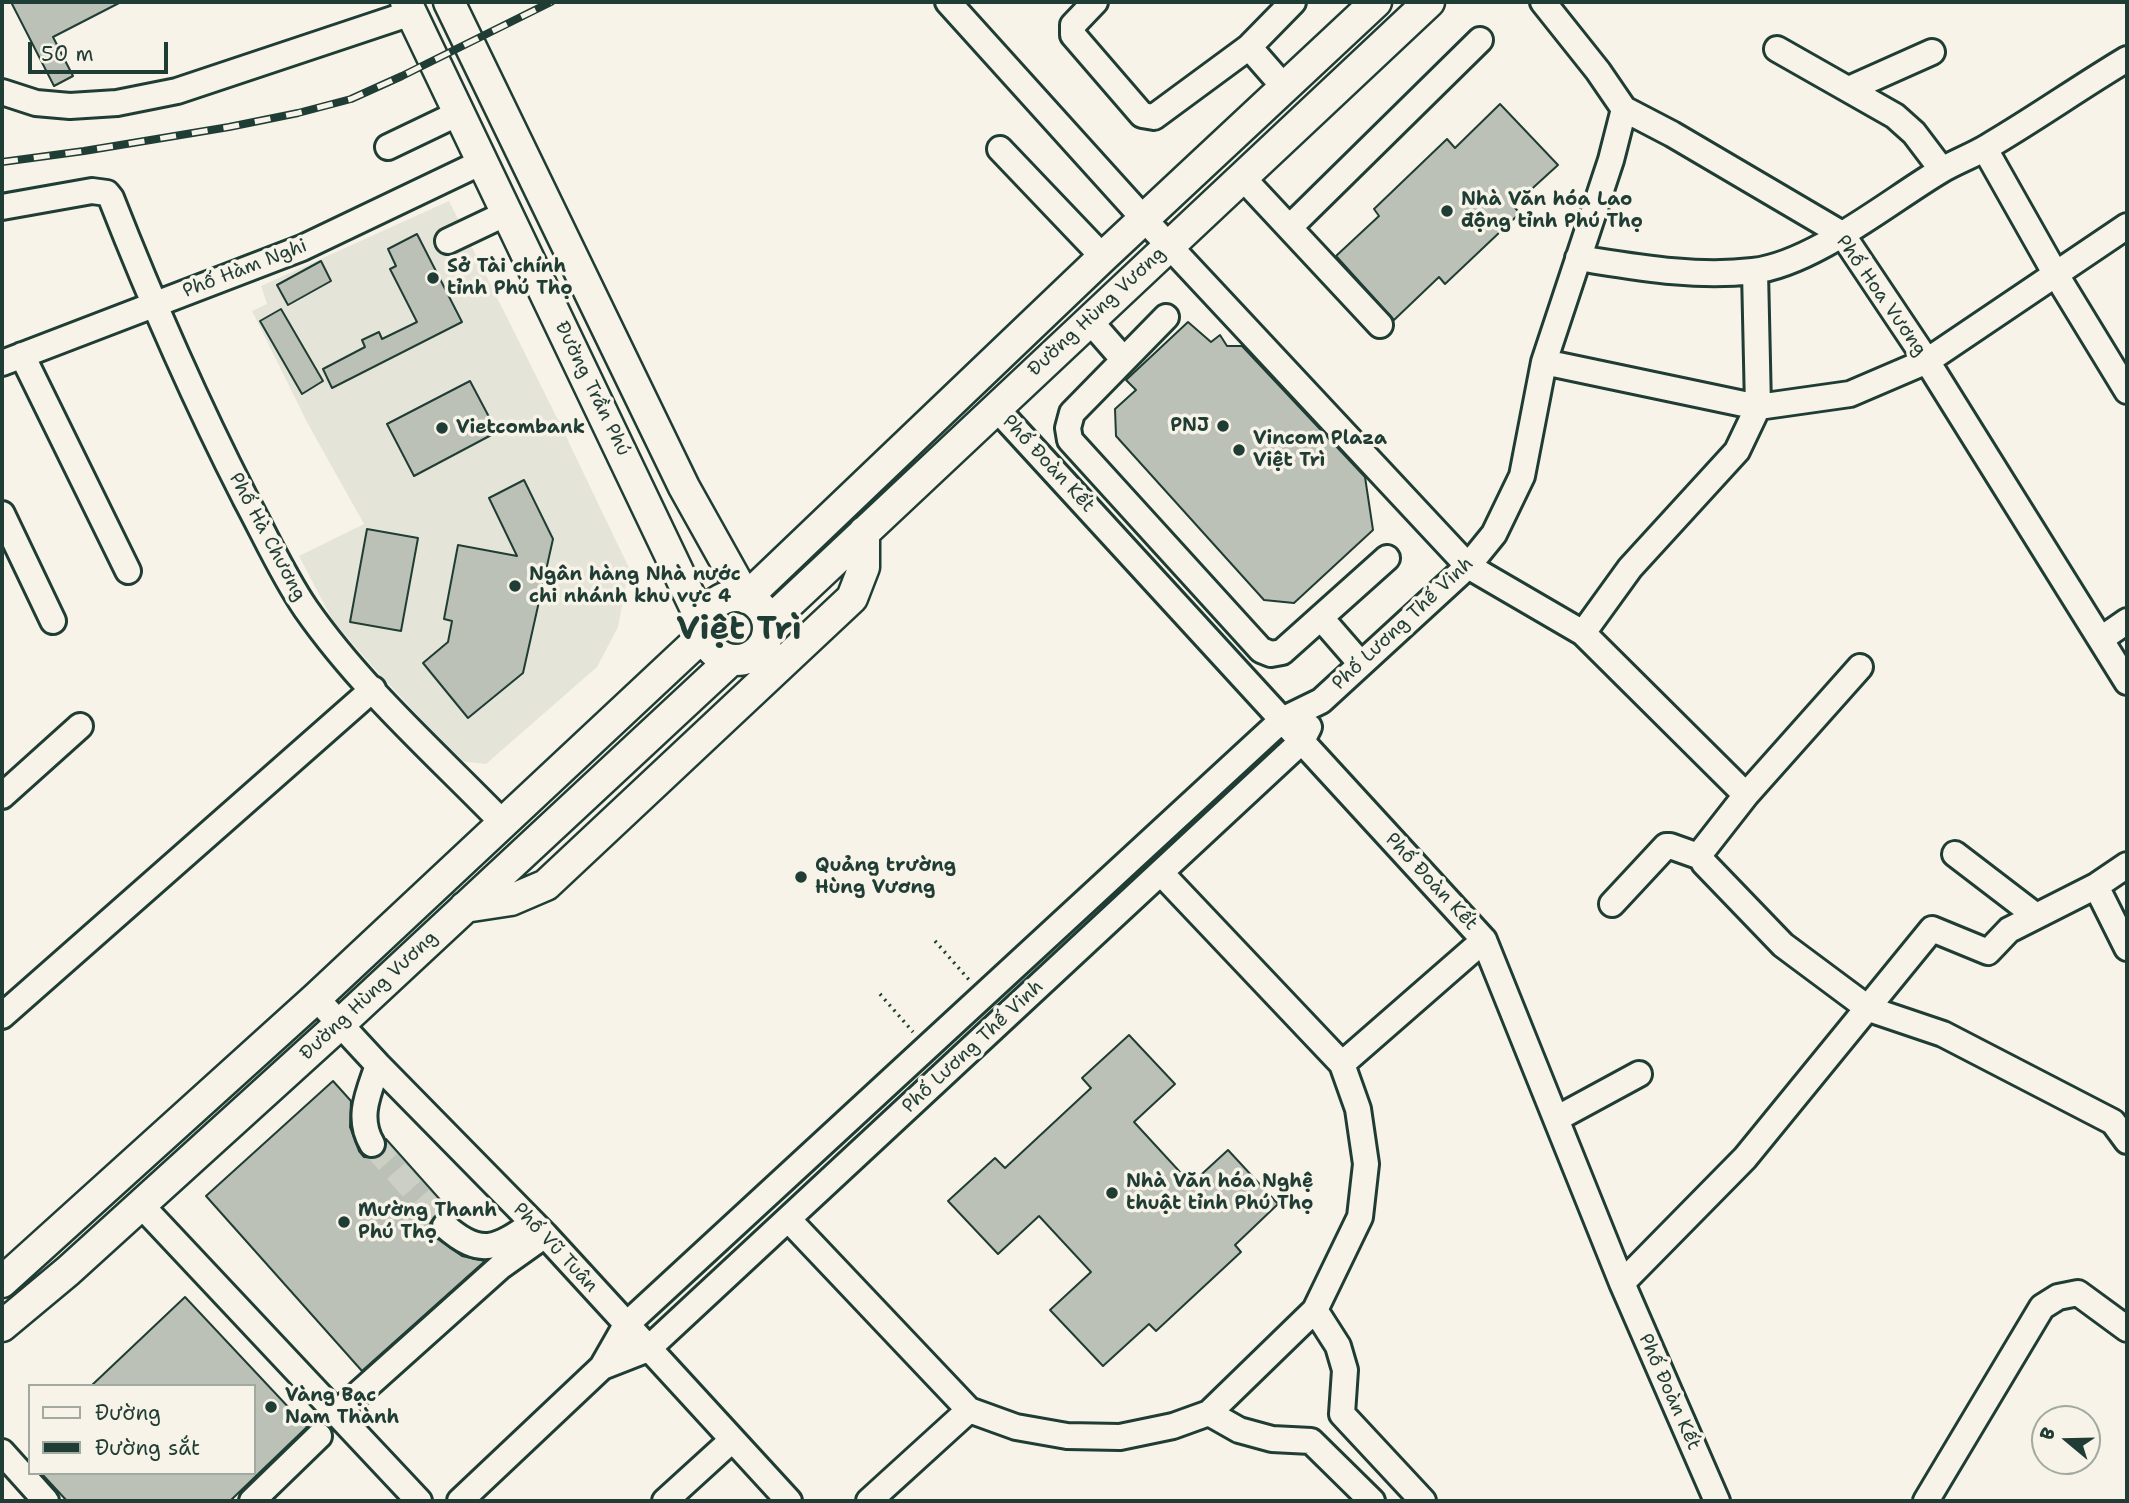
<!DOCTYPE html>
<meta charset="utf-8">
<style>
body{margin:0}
#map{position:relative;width:2129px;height:1503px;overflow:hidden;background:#f7f3e8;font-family:"Shantell Sans",sans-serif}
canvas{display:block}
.frame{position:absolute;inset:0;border:4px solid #1f3d34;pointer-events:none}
.legend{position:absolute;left:28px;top:1384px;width:228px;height:91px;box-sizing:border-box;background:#f7f3e8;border:2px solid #a1aaa0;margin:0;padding:9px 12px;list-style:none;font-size:21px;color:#1f3d34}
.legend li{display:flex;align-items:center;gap:14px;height:35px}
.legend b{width:35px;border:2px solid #a1aaa0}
.north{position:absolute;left:2031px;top:1405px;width:70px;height:70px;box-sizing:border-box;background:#f7f3e8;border:2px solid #a1aaa0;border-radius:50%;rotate:289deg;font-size:19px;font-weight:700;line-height:28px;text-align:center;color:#1f3d34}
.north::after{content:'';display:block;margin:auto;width:24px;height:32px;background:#1f3d34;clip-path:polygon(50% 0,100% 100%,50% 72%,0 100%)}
.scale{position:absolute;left:28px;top:42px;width:140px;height:32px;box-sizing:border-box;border:4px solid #1f3d34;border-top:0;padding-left:9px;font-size:21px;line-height:24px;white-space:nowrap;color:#1f3d34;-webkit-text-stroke:5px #f7f3e8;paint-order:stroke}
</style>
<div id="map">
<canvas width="2129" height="1503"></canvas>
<div class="frame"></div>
<ul class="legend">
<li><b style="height:9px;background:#f7f3e8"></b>Đường</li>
<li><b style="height:9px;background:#1f3d34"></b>Đường sắt</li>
</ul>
<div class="north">B</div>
<div class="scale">50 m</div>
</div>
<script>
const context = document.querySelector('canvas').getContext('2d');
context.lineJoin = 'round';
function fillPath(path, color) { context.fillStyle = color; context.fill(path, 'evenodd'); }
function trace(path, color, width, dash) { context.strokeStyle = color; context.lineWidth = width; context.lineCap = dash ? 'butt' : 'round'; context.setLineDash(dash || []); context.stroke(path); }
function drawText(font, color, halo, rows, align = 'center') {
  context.font = font + ' "Shantell Sans",sans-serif'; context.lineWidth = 7; context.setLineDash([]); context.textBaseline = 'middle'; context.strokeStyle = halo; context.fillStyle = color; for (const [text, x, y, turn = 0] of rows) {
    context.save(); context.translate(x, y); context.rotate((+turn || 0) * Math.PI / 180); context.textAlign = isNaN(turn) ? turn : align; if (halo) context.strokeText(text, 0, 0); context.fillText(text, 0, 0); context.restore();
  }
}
fillPath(new Path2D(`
 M449 201 561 426 629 568 618 627 597 667 486 764 460 761 373 667 333 621 299 556 364 524 308 424 252 311 267 304 261 286Z`), '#e5e4d9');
const building = new Path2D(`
 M11 2H121L53 37 73 76 54 86Z
 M1500 104 1558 165 1513 206 1520 213 1445 284 1439 277 1394 320 1336 256 1379 216 1374 209 1447 139 1455 148Z
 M417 234 462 322 332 388 323 369 365 347 362 340 379 332 382 339 417 322 390 269 396 266 388 249Z
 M321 261 331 281 288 305 277 285Z
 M281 309 323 381 302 394 260 321Z
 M1188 322 1211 342 1220 335 1227 346H1242L1365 477 1373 530 1294 603 1264 600 1116 436 1115 409 1136 390 1126 380Z
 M470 381 497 432 414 476 387 424Z
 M524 480 553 539 523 673 468 718 423 663 448 642 452 621 444 619 458 545 517 556 489 498Z
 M367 529 418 538 401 631 350 622Z
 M1129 1035 1175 1084 1134 1122 1191 1184 1228 1150 1278 1204 1235 1245 1241 1252 1156 1331 1149 1324 1103 1366 1050 1310 1091 1272 1039 1216 998 1254 948 1201 995 1158 1005 1168 1091 1088 1082 1078Z
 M333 1081 351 1101 350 1127 359 1151 364 1157 378 1158 385 1152 386 1139 452 1213 440 1212 433 1217 430 1224 435 1237 462 1256 485 1261 362 1371 206 1196Z
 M185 1297 307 1427 230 1501H67L41 1473H254V1386H91Z`);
fillPath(building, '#bbc1b6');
trace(building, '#1f3d34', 2);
trace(new Path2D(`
 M372 1144 445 1226`), '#cccfc4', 24, [24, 12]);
const minor = new Path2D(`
 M948 2 1144 219 1468 566 1583 633 1746 795
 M1095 2 1073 25V35L1142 115 1154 117 1249 47 1284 87
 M1543 2 1598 71 1624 109 1672 134 1842 234 1927 361 2127 682
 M1249 47 1293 2
 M1777 49 1895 116 1914 133 1942 170
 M1849 89 1932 52
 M2 92 36 103 70 106 117 103 177 91 411 13
 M388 147 459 113
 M1000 149 1103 257
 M1985 149 2055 273 2127 391
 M1241 176 1380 325
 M2 207 92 191 107 193 111 198C151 300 195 400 245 498 265 535 282 574 306 609 361 688 436 754 503 823
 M1290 227 1480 40
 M448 241 507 213
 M1578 258C1636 267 1695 278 1753 271 1813 264 1888 202 1940 171 1955 162 1972 156 1987 147 2035 119 2080 87 2127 59
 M1166 317 1072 413 1068 428 1070 440 1261 650 1271 654 1282 652 1387 558
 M1089 320 1124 360
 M22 355 128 571
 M1544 362 1758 407 1850 394 1927 361 2127 226
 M2 363 302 248 482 162
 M996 408 1484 940 1622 1283 1717 1501
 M2 514 53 621
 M1321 618 1361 664
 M1583 633 1630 568 1737 451 1758 407 1755 271
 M2101 639 2127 621
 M1860 667 1746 795 1703 850 1701 857 1704 863 1783 945 1869 1009 1943 1034 2113 1122 2127 1141
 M2 796 80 726
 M1955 854 2036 916
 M2096 886 2127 948
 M1612 904 1666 846H1670L1701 857
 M316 998 378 1065 545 1235 789 1501
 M2 1016 373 689
 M1342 1064 1484 940
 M1556 1119 1639 1074
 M372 1144C356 1117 369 1092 378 1065
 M141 1205 419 1501
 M788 1219 969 1410 1016 1427 1067 1436 1120 1437 1173 1426 1209 1413 1315 1310 1360 1217 1366 1164 1358 1109 1342 1064 1161 873
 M445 1226C481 1258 497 1248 533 1223
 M1622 1283 1745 1158 1932 929 1988 952 2009 930 2096 886 2127 865
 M1315 1310 1338 1346 1345 1370 1342 1414 1423 1501
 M602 1367 648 1349 1302 741 1309 727
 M337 1413 500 1267 545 1235
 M1209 1413 1239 1430 1272 1439 1311 1441 1372 1501
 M2 1452 46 1501
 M252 1501 319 1436
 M460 1501 602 1367 626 1325 1282 720 1321 701 1468 566 1494 534 1522 476 1544 362 1611 160 1624 109
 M665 1501 732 1440
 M869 1501 969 1410
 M1926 1501 2042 1307 2058 1297 2078 1293 2127 1329`);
const major = new Path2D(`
 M406 2 704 626
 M449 2 684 487 746 598
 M704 628a32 32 0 1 1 64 0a32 32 0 1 1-64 0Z
 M746 598 1103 257 1376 2
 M768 623 1429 2
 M465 907 511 900 546 885 852 598 864 567V532
 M2 1282 316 998 705 634
 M2 1326 68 1271 340 1024 731 660`);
trace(minor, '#1f3d34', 30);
trace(major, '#1f3d34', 35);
trace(new Path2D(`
 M935 941 971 982
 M880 994 913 1032`), '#1f3d34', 3.5, [2, 5]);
trace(minor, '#f7f3e8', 24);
trace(major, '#f7f3e8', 30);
const rail = new Path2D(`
 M2 162 84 151 229 127 298 113 351 99 402 76 551 2`);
trace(rail, '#1f3d34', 8);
trace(rail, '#f7f3e8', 5, [16]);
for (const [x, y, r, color] of [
 [1447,211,7,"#1f3d34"],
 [433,278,7,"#1f3d34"],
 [1223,426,7,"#1f3d34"],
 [442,428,7,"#1f3d34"],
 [1239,450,7,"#1f3d34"],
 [515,586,7,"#1f3d34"],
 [801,877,7,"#1f3d34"],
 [1112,1193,7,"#1f3d34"],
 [344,1222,7,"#1f3d34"],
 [271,1407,7,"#1f3d34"]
]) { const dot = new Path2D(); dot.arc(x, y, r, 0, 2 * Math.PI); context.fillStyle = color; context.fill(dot); trace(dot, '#f7f3e8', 2.5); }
drawText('bold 19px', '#1f3d34', '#f7f3e8', [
 ["Nhà Văn hóa Lao",1461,200],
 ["động tỉnh Phú Thọ",1461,222],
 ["Sở Tài chính",447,267],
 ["tỉnh Phú Thọ",447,289],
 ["PNJ",1209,426,"right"],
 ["Vietcombank",456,428],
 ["Vincom Plaza",1253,439],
 ["Việt Trì",1253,461],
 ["Ngân hàng Nhà nước",529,575],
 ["chi nhánh khu vực 4",529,597],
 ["Quảng trường",815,866],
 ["Hùng Vương",815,888],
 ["Nhà Văn hóa Nghệ",1126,1182],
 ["thuật tỉnh Phú Thọ",1126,1204],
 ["Mường Thanh",358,1211],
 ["Phú Thọ",358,1233],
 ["Vàng Bạc",285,1396],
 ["Nam Thành",285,1418]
], 'left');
drawText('19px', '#1f3d34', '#f7f3e8', [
 ["Phố Hàm Nghi",245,269,-21],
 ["Phố Hoa Vương",1881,296,55],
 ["Đường Hùng Vương",1097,312,-43],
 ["Đường Trần Phú",592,389,64],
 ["Phố Đoàn Kết",1048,464,47],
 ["Phố Hà Chương",267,537,62],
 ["Phố Lương Thế Vinh",1403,624,-43],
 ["Phố Đoàn Kết",1431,882,47],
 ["Đường Hùng Vương",369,996,-43],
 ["Phố Lương Thế Vinh",973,1047,-43],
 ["Phố Vũ Tuân",555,1248,47],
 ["Phố Đoàn Kết",1669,1392,66]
]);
drawText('bold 33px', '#1f3d34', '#f7f3e8', [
 ["Việt Trì",739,630]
]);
</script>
